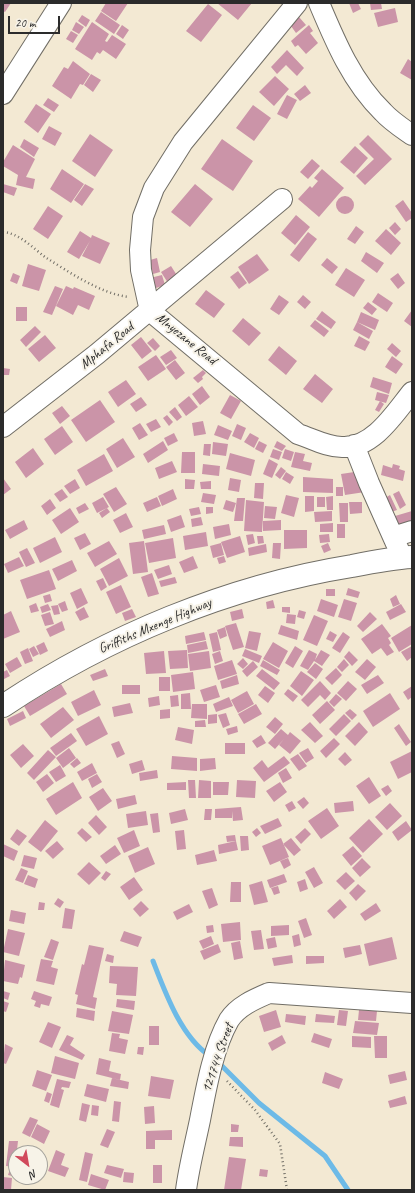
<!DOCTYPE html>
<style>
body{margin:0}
#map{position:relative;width:415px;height:1193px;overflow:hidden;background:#f3e9d3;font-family:Caveat,sans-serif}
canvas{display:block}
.frame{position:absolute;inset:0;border:4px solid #2b2b2b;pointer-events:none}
.north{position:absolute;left:8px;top:1145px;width:40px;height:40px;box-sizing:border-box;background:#f7f3e8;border:1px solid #a5a39c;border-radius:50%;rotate:149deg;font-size:11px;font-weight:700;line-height:16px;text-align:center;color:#2b2b2b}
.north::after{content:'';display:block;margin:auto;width:14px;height:18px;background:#d1495b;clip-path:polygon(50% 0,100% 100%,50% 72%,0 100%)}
.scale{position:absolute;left:8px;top:16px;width:52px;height:18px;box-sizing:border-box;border:2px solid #2b2b2b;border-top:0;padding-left:5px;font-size:12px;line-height:14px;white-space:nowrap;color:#2b2b2b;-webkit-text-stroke:3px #f7f3e8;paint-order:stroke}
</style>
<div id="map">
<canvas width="415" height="1193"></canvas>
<div class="frame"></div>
<div class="north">N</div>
<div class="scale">20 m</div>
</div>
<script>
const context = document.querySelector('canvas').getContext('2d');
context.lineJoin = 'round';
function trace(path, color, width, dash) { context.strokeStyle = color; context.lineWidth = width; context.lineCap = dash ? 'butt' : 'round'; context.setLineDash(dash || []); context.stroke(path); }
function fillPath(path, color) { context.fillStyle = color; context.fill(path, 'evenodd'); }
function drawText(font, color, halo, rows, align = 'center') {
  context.font = font + ' Caveat,sans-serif'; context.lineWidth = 4; context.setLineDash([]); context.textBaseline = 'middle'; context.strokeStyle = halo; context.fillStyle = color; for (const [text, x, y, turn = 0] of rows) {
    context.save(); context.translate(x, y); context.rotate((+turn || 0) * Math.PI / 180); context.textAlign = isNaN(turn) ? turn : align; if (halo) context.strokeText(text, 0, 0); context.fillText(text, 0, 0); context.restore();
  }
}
trace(new Path2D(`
 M153 961C165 992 181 1037 210 1056
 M218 1062 259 1103 325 1156 348 1190`), '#6dbae7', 5);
fillPath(new Path2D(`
 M3 3H11L5 12 3 11Z
 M106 3H128L116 21 101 11Z
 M217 3H252L238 20Z
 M349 3H358L361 9 353 13Z
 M370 3H381L382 9 371 10Z
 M208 4 222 15 201 42 186 31Z
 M395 8 398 22 378 27 374 13Z
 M101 12 120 25 114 34 95 21Z
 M82 15 90 20 86 27 78 21Z
 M299 17 306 25 296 33 291 26Z
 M76 22 84 27 79 34 72 30Z
 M92 22 109 34 105 41 107 42 112 35 126 44 116 59 103 50 100 54 97 52 92 60 75 49Z
 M122 25 129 30 123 39 116 34Z
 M309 25 313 31 310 33 318 43 306 54 298 45 295 47 291 41Z
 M71 31 78 35 73 43 66 39Z
 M287 50 304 68 297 76 286 65 277 74 271 67Z
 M408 59 412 62V80L400 73Z
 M73 61 90 74 83 85 80 84 71 99 52 86 64 67 68 69Z
 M91 74 101 80 93 92 84 85Z
 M275 76 289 89 274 106 259 92Z
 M305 85 311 93 300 101 294 94Z
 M287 95 297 100 287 119 277 114Z
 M48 98 59 105 54 112 43 105Z
 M36 104 51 114 38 133 24 122Z
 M253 105 271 118 254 141 236 128Z
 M49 126 62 133 55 146 42 139Z
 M90 134 113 150 95 177 72 161Z
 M368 135 392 159 365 185 356 176 374 159 359 144Z
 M24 139 39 148 34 157 20 147Z
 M222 139 253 161 233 191 201 169Z
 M13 145 35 159 26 177 35 179 33 189 16 185 18 175 3 166V162Z
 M355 146 368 158 354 174 340 162Z
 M312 159 320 166 308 179 300 172Z
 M62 169 84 184 71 203 50 189Z
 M322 169 344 188 319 217 298 199 310 186 312 188 318 181 314 178Z
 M3 184 17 188 14 196 3 192Z
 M85 184 94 189 82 206 74 200Z
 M195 184 213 199 190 227 171 212Z
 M336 205a9 9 0 1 1 18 0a9 9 0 1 1-18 0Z
 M403 200 412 213V218L406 222 395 206Z
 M48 206 63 216 48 239 33 229Z
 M296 215 310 227 295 245 281 233Z
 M395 222 401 229 395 235 389 228Z
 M356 226 364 232 355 244 347 239Z
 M386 229 401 243 391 255 375 241Z
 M80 231 91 238 92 235 110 243 100 264 82 256 90 241 79 259 67 252Z
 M308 232 317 239 299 262 290 255Z
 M366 252 384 263 377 273 361 261Z
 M257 254 269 270 249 284 238 267Z
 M157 258 160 272 153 274 150 260Z
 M327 258 338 267 332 274 321 265Z
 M28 264 46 270 39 291 22 286Z
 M171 266 178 277 168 283 161 272Z
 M346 268 365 280 354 297 335 285Z
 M238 271 247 283 239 289 230 277Z
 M13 273 20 276 17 284 10 281Z
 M398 273 405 283 398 289 390 279Z
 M162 275 165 285 153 289 150 278Z
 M55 286 63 289 52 315 43 312Z
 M66 286 73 289 74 287 95 296 89 310 78 305 73 315 56 306Z
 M206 290 225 304 214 318 195 304Z
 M378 293 393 303 387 312 372 302Z
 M279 295 289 302 279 315 270 309Z
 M303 295 311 302 305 309 297 302Z
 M368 302 377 309 372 315 363 308Z
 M16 307H27V321H16Z
 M412 310V327L404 321Z
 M322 311 336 322 331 329 316 319Z
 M361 312 379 320 375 330 357 322Z
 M243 318 261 333 249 346 232 331Z
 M315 320 329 331 324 337 310 326Z
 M357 322 373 331 369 339 353 330Z
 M35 326 41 332 26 347 20 340Z
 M45 335 56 348 39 362 28 349Z
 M359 336 370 342 365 351 354 346Z
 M141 337 152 351 142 359 131 345Z
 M153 338 160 346 155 351 147 343Z
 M392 343 401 351 396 357 387 349Z
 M279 346 297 361 286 375 268 360Z
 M171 350 177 358 166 365 160 357Z
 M156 355 166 369 148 381 138 367Z
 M392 356 403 364 396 374 385 367Z
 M175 360 185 373 176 380 166 367Z
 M3 368 10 369 9 375H3Z
 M203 370 206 373 202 377 203 379 198 383 193 378Z
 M315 374 333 389 322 403 303 389Z
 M373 377 392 383 389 394 370 387Z
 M126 380 136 394 118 407 108 392Z
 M202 386 210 397 200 405 192 394Z
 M377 392 389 395 386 403 375 400Z
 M230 395 241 401 231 419 220 413Z
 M189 396 198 407 186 416 178 405Z
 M141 397 147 405 136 412 130 404Z
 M100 400 115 422 86 442 71 420Z
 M380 401 384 404 379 412 375 410Z
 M62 406 70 416 60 424 52 413Z
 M175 407 182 417 177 421 169 412Z
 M167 415 173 422 169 426 163 418Z
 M156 419 161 427 151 432 146 424Z
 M203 421 206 434 194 436 192 423Z
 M140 423 148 435 139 440 132 428Z
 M237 424 246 428 241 440 232 436Z
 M218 425 232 431 228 440 214 435Z
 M62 426 73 442 55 455 44 439Z
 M174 433 178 441 168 446 164 438Z
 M250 433 259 438 254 448 244 442Z
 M123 438 135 457 117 468 106 449Z
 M163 441 168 450 148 463 143 454Z
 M259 441 267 445 263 453 255 449Z
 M277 441 286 446 282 451 274 447Z
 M213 442 228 444 226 456 212 454Z
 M204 444H211L210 456 203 455Z
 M33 448 44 464 26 478 15 462Z
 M273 449 282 452 279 460 270 457Z
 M285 449 294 452 291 461 282 458Z
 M182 452H195V473H181Z
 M295 452 305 454 303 461 312 463 310 471 291 467Z
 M230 453 255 460 251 476 226 469Z
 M104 454 113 471 86 486 77 470Z
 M269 459 278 464 272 478 263 474Z
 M172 461 177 472 159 479 155 468Z
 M203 464 220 466 219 476 202 474Z
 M393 464 400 466 399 469 405 471 403 481 381 475 383 465 392 468Z
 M281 467 286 471 280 479 275 475Z
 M361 471 365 492 345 495 341 474Z
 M286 472 294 477 290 484 282 479Z
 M303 477 333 479V493L303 492Z
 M3 478 11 489 3 495Z
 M230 478 241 480 239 492 228 490Z
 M75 479 80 488 70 494 64 486Z
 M185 479 195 480 194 489H185Z
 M211 481V489H201L200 482Z
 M255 483H264L263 499 254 498Z
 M116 487 127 504 114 512 103 494Z
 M336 487H343V496H336Z
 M62 489 68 497 60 502 54 494Z
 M173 489 177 499 162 506 158 496Z
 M399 491 406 505 400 509 393 494Z
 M203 493 216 495 214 504 201 502Z
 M286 495 299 498 294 517 281 513Z
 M390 495 397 510 391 512 385 498Z
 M305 496H314V511L305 512Z
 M333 496V510H327L326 497Z
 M103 497 109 507 97 513 92 503Z
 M157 497 161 506 147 512 143 503Z
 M317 497H325V507H317Z
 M237 498H245L243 521H234Z
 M50 499 56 508 47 515 41 506Z
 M226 500 236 503 233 512 223 509Z
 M246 500 264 502 262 532 244 531Z
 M349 502H362V513L350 514Z
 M85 503 89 509 79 514 76 508Z
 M339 503H348V522H340Z
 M265 506 277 507 275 519 264 518Z
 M199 507 201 514 191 516 189 509Z
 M206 507H213V513L206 514Z
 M70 508 79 522 61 534 52 520Z
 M107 508 110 512 102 518 99 513Z
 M332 511V521L315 522 314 512Z
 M412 511V525L398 529 395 516Z
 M126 513 133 527 120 533 113 520Z
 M181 515 185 527 171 532 167 520Z
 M201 517 203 525 192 527 191 519Z
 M24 520 28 529 10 539 5 530Z
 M281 520V530L263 531V521Z
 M333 523V532H320V524Z
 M229 524 231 535 215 539 213 527Z
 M337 524H345V538H337Z
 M164 525 166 534 144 539 142 530Z
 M284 530H307V548L284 549Z
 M206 532 208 546 185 550 183 536Z
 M85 533 91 544 80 550 74 538Z
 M253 534 255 543 248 545 246 535Z
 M329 534 330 542 320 543 319 535Z
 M240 536 245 552 227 558 221 542Z
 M257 536H263L264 543 258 544Z
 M55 537 62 552 40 563 33 548Z
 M173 538 176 558 149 563 145 543Z
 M109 541 117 554 95 567 87 553Z
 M144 541 148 572 133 574 129 543Z
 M221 543 224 555 213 558 210 546Z
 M273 543H281L280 559 272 558Z
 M328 543 331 550 324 553 321 546Z
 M266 544 267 552 249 556 248 548Z
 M27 548 35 563 26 567 19 552Z
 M193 556 198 568 184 573 179 562Z
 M224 556 226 562 219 564 217 558Z
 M19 557 24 566 8 573 4 564Z
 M119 558 128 576 109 586 100 569Z
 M72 560 77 571 58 581 52 569Z
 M169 565 172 574 158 579 154 570Z
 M49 570 56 589 27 599 20 580Z
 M152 573 159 594 148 597 141 577Z
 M175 577 177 583 161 587 159 581Z
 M103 578 107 587 101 591 96 581Z
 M121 585 131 607 116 614 106 592Z
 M81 588 88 603 77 609 70 593Z
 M348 588 360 592 358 598 346 595Z
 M326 589H335V596H326Z
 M50 594 52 601 45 603 43 596Z
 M396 595 400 604 393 607 390 599Z
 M321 599 338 605 334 617 317 611Z
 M344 599 357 603 351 621 338 617Z
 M273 600 275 608 267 609 266 602Z
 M65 601 68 610 62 612 58 604Z
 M36 603 39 611 31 613 29 606Z
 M48 604 51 610 42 613 40 607Z
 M401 604 406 612 390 620 386 612Z
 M58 605 60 614 54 615 51 606Z
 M84 607 89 617 80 621 75 612Z
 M282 607H290V613L282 612Z
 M132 609 136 617 125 621 122 613Z
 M242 609 244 618 232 621 230 612Z
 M299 610 306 612 304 619 297 617Z
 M11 611 20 632 3 639V615Z
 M50 612 54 624 45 626 41 615Z
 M370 612 377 619 363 632 357 626Z
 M287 614 296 615 295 624 286 623Z
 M314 615 328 621 317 646 303 640Z
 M62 621 65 630 50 637 46 629Z
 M236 623 244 647 233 650 225 626Z
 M382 624 391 636 388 638 391 643 389 645 394 652 387 656 381 648 372 654 361 639Z
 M281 625 299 631 297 640 278 634Z
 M412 625V644L399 652 391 638Z
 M225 627 227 636 220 639 217 630Z
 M249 631 261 633 257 651 245 648Z
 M330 631 337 635 333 642 326 639Z
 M204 632 206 640 186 644 185 636Z
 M217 632 221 650 213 652 209 634Z
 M343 632 350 637 340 653 332 648Z
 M206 641 208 649 188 653 187 645Z
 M44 642 48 651 40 655 36 646Z
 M273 642 288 651 279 668 263 659Z
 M34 646 39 654 33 657 29 649Z
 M295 646 303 651 293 668 285 663Z
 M412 646V657L407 661 401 652Z
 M28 648 33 661 25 664 20 652Z
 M245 649 262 656 259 663 242 656Z
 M187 650 188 668 170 669 168 651Z
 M309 650 317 654 315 660 321 650 330 655 322 666 314 661 308 670 300 666Z
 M164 651 166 673 146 674 144 653Z
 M209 651 211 668 190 671 188 654Z
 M220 651 223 661 215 664 212 654Z
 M349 651 358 660 352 666 344 657Z
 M17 657 22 666 10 673 5 664Z
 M243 658 248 664 243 669 237 664Z
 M344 659 349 665 342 672 337 667Z
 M367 659 376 667 365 680 355 672Z
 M232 660 237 674 218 680 214 666Z
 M263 660 280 670 277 675 260 666Z
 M253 661 258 667 247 677 242 671Z
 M315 663 323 669 316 679 307 672Z
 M336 668 342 675 332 685 325 678Z
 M105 669 108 676 93 681 90 675Z
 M262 669 280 683 274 690 256 676Z
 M7 670 10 676 4 679 3 672Z
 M301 671 314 680 302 696 290 686Z
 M193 672 195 689 173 692 171 675Z
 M237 675 239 684 222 689 220 681Z
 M378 675 384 683 367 694 361 685Z
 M159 677H170V691H159Z
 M320 681 331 693 325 700 320 695 308 707 301 700Z
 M348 681 357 689 346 701 337 693Z
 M61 684 67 694 30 716 24 706Z
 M122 685H140V694H122Z
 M216 685 220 697 204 702 200 690Z
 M265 686 275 693 268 703 258 695Z
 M412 686V697L408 700 403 692Z
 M288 689 298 696 293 702 284 694Z
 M94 690 101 705 78 716 71 702Z
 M247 691 254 704 238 713 231 700Z
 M190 693 191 709H181V694Z
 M390 693 400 709 373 727 363 711Z
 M336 694 342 699 334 707 329 702Z
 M178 695 179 706 171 707 170 696Z
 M159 696 160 705 149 707 148 698Z
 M229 697 233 706 216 712 213 704Z
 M327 701 335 710 320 724 312 715Z
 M130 703 133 713 114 717 112 707Z
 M192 704H207V719L191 718Z
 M256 704 262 714 244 724 238 714Z
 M63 707 74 720 51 738 40 724Z
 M170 709V718L160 719V710Z
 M350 709 357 715 352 720 345 713Z
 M23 711 26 718 10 726 7 719Z
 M226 713 230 725 223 728 218 715Z
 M217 714V723L208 724V715Z
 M344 714 351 721 336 736 329 729Z
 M99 716 108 734 86 746 76 729Z
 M275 717 283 724 275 734 266 727Z
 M205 720 206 727H195V721Z
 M310 722 323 736 315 743 301 730Z
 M359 722 368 732 355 746 345 736Z
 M399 724 411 742 406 746 394 728Z
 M237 726 238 732 228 735 226 729Z
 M178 727 194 730 192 744 175 740Z
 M281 729 288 735 290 732 301 741 290 754 279 745 284 739 275 749 268 743Z
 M71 733 77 741 56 756 50 748Z
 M261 735 266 743 257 748 252 741Z
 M334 738 340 744 326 758 320 751Z
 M119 741 125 754 117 758 111 744Z
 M225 743H245V754H225Z
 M23 744 34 756 21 768 10 755Z
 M69 748 76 758 63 768 56 758Z
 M308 748 314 758 306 763 299 753Z
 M48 750 56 757 34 780 27 773Z
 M412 751V772L398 779 390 762Z
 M345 752 352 760 345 766 338 759Z
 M298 754 307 766 299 771 290 759Z
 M172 756 197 758V771L171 769Z
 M284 756 290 763 264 782 253 768 262 760 268 768Z
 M77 758 81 763 74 768 70 764Z
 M215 758 216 769 200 771V759Z
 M142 760 145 770 132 774 129 764Z
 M92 763 97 773 82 781 77 772Z
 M60 765 66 776 56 782 49 772Z
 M286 768 292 778 283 783 278 773Z
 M157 770 158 778 140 781 139 773Z
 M47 774 54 783 43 792 36 782Z
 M97 774 102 782 92 788 88 779Z
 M369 777 381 796 369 804 356 786Z
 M188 780H195L196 798H189Z
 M199 780 211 781V798H198Z
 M237 780 256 781 255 798 236 797Z
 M73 782 82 798 56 815 46 799Z
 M186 782V790H167V783Z
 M213 782H229L228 795H213Z
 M280 782 287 792 274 802 266 791Z
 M388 785 392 791 386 796 381 789Z
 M103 788 112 801 98 811 89 797Z
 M135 795 137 804 118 809 116 799Z
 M304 797 309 803 303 809 297 802Z
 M292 801 296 808 289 812 285 805Z
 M353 801 354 811 335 813 334 803Z
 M390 803 402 816 387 830 375 817Z
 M241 807 243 820 233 821 232 811V818H215V809Z
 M327 808 339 826 321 839 308 821Z
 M185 809 188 820 171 824 169 813Z
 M205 809H212L211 820H204Z
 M146 811 148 825 128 828 126 814Z
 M158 813 160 832 153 833 150 814Z
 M96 815 107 827 99 835 88 823Z
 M278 818 282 826 265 834 260 826Z
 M369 819 383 834 363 853 349 838Z
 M45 820 58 831 41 852 28 842Z
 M406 821 412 830 398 841 392 832Z
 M82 828 92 837 86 842 77 833Z
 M257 828 261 833 256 837 252 832Z
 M305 828 311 834 301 844 295 837Z
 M17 829 27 836 19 846 10 839Z
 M134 830 140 846 124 853 117 838Z
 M184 830 186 849 177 850 175 831Z
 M235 835 236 841 227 842 226 836Z
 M240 836H248L249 850 241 851Z
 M281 838 289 857 270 865 262 846Z
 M291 838 301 850 294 856 283 844Z
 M57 841 64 849 53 859 45 851Z
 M236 841 238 850 219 854 218 845Z
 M3 844 18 851 14 861 3 856Z
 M115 845 121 854 106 864 100 856Z
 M353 846 362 856 351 866 342 855Z
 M148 847 155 864 135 873 128 856Z
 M214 850 217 861 197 865 195 855Z
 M24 855 37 858 34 869 21 866Z
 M288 858 291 865 284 869 280 861Z
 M362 858 371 867 360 877 352 868Z
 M89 862 101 873 89 885 77 874Z
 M314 867 323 883 314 888 305 872Z
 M21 868 28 871 23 883 15 880Z
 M106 871 111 874 105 881 101 878Z
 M346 872 355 881 345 890 336 881Z
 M284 874 287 882 270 888 267 880Z
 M28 875 38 879 35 888 24 884Z
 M134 877 143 890 129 900 120 887Z
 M305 879 308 889 300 892 297 882Z
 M262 881 268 902 254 905 249 885Z
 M231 882H241V902H230Z
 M358 884 366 891 356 901 349 893Z
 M278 886 280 893 274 895 271 888Z
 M212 888 218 905 209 909 202 891Z
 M58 898 64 902 60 908 54 904Z
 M340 899 347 907 334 919 327 911Z
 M141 901 149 909 140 917 133 909Z
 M39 902 45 903 44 910H38Z
 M376 903 381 911 365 921 360 914Z
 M189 904 193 912 177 920 173 912Z
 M65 908 75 910 72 929 62 928Z
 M11 910 26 913 24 924 9 921Z
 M306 918 312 935 304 938 298 921Z
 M240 922 241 940 223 942 221 924Z
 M213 925 214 932 207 933 206 926Z
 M289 925V935L271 936V926Z
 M8 929 25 933 19 956 3 952Z
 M261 930 264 949 254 950 251 931Z
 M124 931 142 937 138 947 120 941Z
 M299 934 301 945 294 947 292 936Z
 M211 936 214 944 203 949 199 941Z
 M275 937 277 947 268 949 266 939Z
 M392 937 397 959 369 966 364 944Z
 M51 939 59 942 53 960 44 957Z
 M240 941 243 958 234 960 231 943Z
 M218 944 221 952 204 960 200 951Z
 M89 945 104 948 93 997 97 998 95 1009 76 1004 78 995 75 994 82 964 84 965Z
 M360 945 362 954 345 958 343 948Z
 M107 954 114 956 113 963 105 961Z
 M292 955 293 963 274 966 272 958Z
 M306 956H324V963L306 964Z
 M41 959 53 961 51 967 58 969 54 985 36 981Z
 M5 960 25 965 22 978 20 977 18 984 3 981Z
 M110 966 138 967 136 996 116 995 117 984 109 983Z
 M3 991 10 993 8 1000 3 998Z
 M34 991 52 997 49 1006 41 1004 40 1008 34 1006 36 1001 31 999Z
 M117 999 135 1001 134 1010 116 1007Z
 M3 1001 9 1003 6 1012 3 1011Z
 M77 1008 95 1011 94 1021 76 1017Z
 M276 1010 281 1027 264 1032 259 1016Z
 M339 1010 348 1011 346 1026 337 1025Z
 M359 1010 377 1011 376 1021 358 1020Z
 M112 1011 133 1015 129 1034 108 1031Z
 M286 1014 306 1016 305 1025 285 1022Z
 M316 1014 335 1016 334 1023 315 1022Z
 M355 1021 379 1023 377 1035 353 1033Z
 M48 1022 61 1027 52 1048 39 1042Z
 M149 1026H159V1045H149Z
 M112 1033 120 1034 119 1038 128 1040 125 1054 109 1051Z
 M314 1033 332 1039 329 1048 311 1042Z
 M67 1035 74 1038 70 1045 85 1055 82 1060 59 1050Z
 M282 1035 286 1043 272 1051 268 1043Z
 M352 1036 371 1037V1048L352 1047Z
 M374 1036H387V1058H375Z
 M5 1044 13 1048 6 1064 3 1063Z
 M138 1047H144L143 1055 137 1054Z
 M55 1056 79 1063 75 1079 51 1073Z
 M99 1058 111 1061 109 1071 121 1074 120 1080 96 1074Z
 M37 1070 52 1075 46 1091 32 1086Z
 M405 1071 407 1080 390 1084 388 1075Z
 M325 1072 343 1079 339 1089 322 1083Z
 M151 1076 174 1080 170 1099 148 1096Z
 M112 1078 129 1082 128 1089 110 1086Z
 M57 1079 71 1082 69 1088 62 1087 61 1089 64 1090 59 1108 50 1105Z
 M87 1084 109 1089 106 1102 84 1096Z
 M47 1092 52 1094 49 1103 44 1101Z
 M405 1096 407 1104 390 1108 388 1101Z
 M114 1101 121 1102 119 1122 112 1121Z
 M82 1103 90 1105 86 1122 79 1120Z
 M92 1105 99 1106 98 1116 91 1115Z
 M154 1106 155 1123 145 1124 144 1107Z
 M30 1117 38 1120 30 1137 22 1133Z
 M37 1124 50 1131 44 1144 31 1137Z
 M231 1124 239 1125 238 1132H231Z
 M107 1129 115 1132 108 1148 100 1145Z
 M172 1130V1140H155V1149H146V1131Z
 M230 1137H243V1147L229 1146Z
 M9 1141H18L15 1167 6 1166Z
 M56 1150 65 1154 61 1165 69 1168 65 1177 48 1171Z
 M85 1152 93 1154 87 1182 79 1180Z
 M229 1157 246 1159 241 1190H224Z
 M107 1165 124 1169 121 1178 104 1173Z
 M153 1165H162V1183H153Z
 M10 1169 16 1170V1177L8 1175Z
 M260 1169 268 1170 267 1177 259 1176Z
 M124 1172 134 1173 133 1183 123 1182Z
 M91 1174 109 1180 105 1190 88 1185Z
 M3 1177 12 1178 11 1190H3Z`), '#cb94a8');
const minor = new Path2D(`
 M297 3 183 142 154 188 143 217 140 250 141 270 150 311 298 434C313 439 327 447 342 447 373 449 395 413 412 392
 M319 3C335 41 352 82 383 112 391 121 402 128 412 135
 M3 94 61 3
 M3 427 97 354 282 199
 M354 445 369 483 402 557
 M393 537 412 531
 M186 1190C189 1167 195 1144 200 1120 206 1089 213 1048 229 1020 238 1006 255 999 269 993L412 1003`);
const tertiary = new Path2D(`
 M3 706C108 636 228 586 352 566 372 562 392 558 412 557`);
trace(minor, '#716e66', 22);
trace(tertiary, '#716e66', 24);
trace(new Path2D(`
 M3 232C19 233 33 248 45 257 69 272 101 294 129 297
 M227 1081 255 1110 280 1144 287 1190`), '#716e66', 2.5, [1, 3]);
trace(minor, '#fff', 20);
trace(tertiary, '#fff', 22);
drawText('14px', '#2b2b2b', '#f7f3e8', [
 ["Mnyezane Road",186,339,39],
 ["Mphafa Road",107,346,-39],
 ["Griffiths Mxenge Highway",155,626,-23],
 ["121744 Street",218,1058,-71]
]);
</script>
